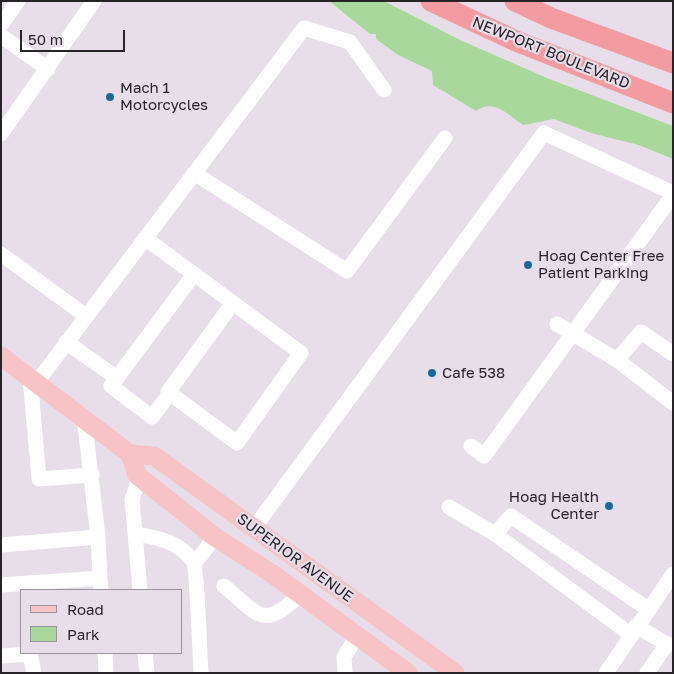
<!DOCTYPE html>
<style>
body{margin:0}
#map{position:relative;width:674px;height:674px;overflow:hidden;background:#e7dee9;font-family:"Golos Text",sans-serif}
canvas{display:block}
.frame{position:absolute;inset:0;border:2px solid #272428;pointer-events:none}
.legend{position:absolute;left:20px;top:589px;width:162px;height:65px;box-sizing:border-box;background:#e7dee9;border:1px solid #9a949c;margin:0;padding:6px 9px;list-style:none;font-size:15px;color:#272428}
.legend li{display:flex;align-items:center;gap:10px;height:25px}
.legend b{width:25px;border:1px solid #9a949c}
.scale{position:absolute;left:20px;top:30px;width:105px;height:22px;box-sizing:border-box;border:2px solid #272428;border-top:0;padding-left:6px;font-size:15px;line-height:18px;white-space:nowrap;color:#272428;-webkit-text-stroke:4px #e7dee9;paint-order:stroke}
</style>
<div id="map">
<canvas width="674" height="674"></canvas>
<div class="frame"></div>
<ul class="legend">
<li><b style="height:6px;background:#f7c3c7"></b>Road</li>
<li><b style="height:14px;background:#a9d89c"></b>Park</li>
</ul>
<div class="scale">50 m</div>
</div>
<script>
const context = document.querySelector('canvas').getContext('2d');
context.lineJoin = 'round';
function fillPath(path, color) { context.fillStyle = color; context.fill(path, 'evenodd'); }
function trace(path, color, width, dash) { context.strokeStyle = color; context.lineWidth = width; context.lineCap = dash ? 'butt' : 'round'; context.setLineDash(dash || []); context.stroke(path); }
function drawText(font, color, halo, rows, align = 'center') {
  context.font = font + ' "Golos Text",sans-serif'; context.lineWidth = 4.5; context.setLineDash([]); context.textBaseline = 'middle'; context.strokeStyle = halo; context.fillStyle = color; for (const [text, x, y, turn = 0] of rows) {
    context.save(); context.translate(x, y); context.rotate((+turn || 0) * Math.PI / 180); context.textAlign = isNaN(turn) ? turn : align; if (halo) context.strokeText(text, 0, 0); context.fillText(text, 0, 0); context.restore();
  }
}
fillPath(new Path2D(`
 M329 1H384L460 40 547 78 673 126V159L639 145 591 133 554 119 523 125C508 115 494 98 476 111L433 85 432 71 398 55 376 39V34H370Z`), '#a9d89c');
trace(new Path2D(`
 M1 25 18 1
 M1 36 48 69
 M1 134 94 1
 M194 173 347 271 445 138
 M145 238 301 353 237 443 168 392 233 303
 M1 254 86 316
 M557 324 617 360
 M66 342 117 378
 M673 354 641 332 617 360 673 403
 M30 377 39 479 92 475
 M37 382 304 28 350 42 384 90
 M170 393 152 417 111 386 194 274
 M471 446 484 456 673 195
 M140 477 132 499 140 590
 M449 507 495 534
 M254 528 544 133 673 193
 M136 534C158 538 178 541 193 561 197 567 200 658 201 673
 M98 537 100 578
 M1 545 98 537 84 417
 M195 563 215 537
 M1 585 100 578 101 590
 M224 586C257 613 263 632 300 594
 M636 626 667 644 647 673
 M630 634 495 534 511 516 648 609
 M105 653 106 673
 M145 653 147 673
 M1 656 30 654 34 673
 M345 673 344 657 357 636
 M606 673 673 574`), '#fff', 15);
trace(new Path2D(`
 M1 356 130 454 154 456 455 673
 M130 454 137 475 215 537 274 575 408 673`), '#f7c3c7', 19);
trace(new Path2D(`
 M431 1 516 41 673 103
 M515 1 551 18 673 63`), '#f29ba1', 21);
for (const [x, y, r, color] of [
 [110,97,5,"#1a679a"],
 [528,265,5,"#1a679a"],
 [432,373,5,"#1a679a"],
 [609,506,5,"#1a679a"]
]) { const dot = new Path2D(); dot.arc(x, y, r, 0, 2 * Math.PI); context.fillStyle = color; context.fill(dot); trace(dot, '#e7dee9', 2); }
drawText('15px', '#272428', '#e7dee9', [
 ["NEWPORT BOULEVARD",551,53,22],
 ["SUPERIOR AVENUE",295,558,36]
]);
drawText('15px', '#272428', '#e7dee9', [
 ["Mach 1",120,88],
 ["Motorcycles",120,105],
 ["Hoag Center Free",538,256],
 ["Patient Parking",538,273],
 ["Cafe 538",442,373],
 ["Hoag Health",599,497,"right"],
 ["Center",599,514,"right"]
], 'left');
</script>
